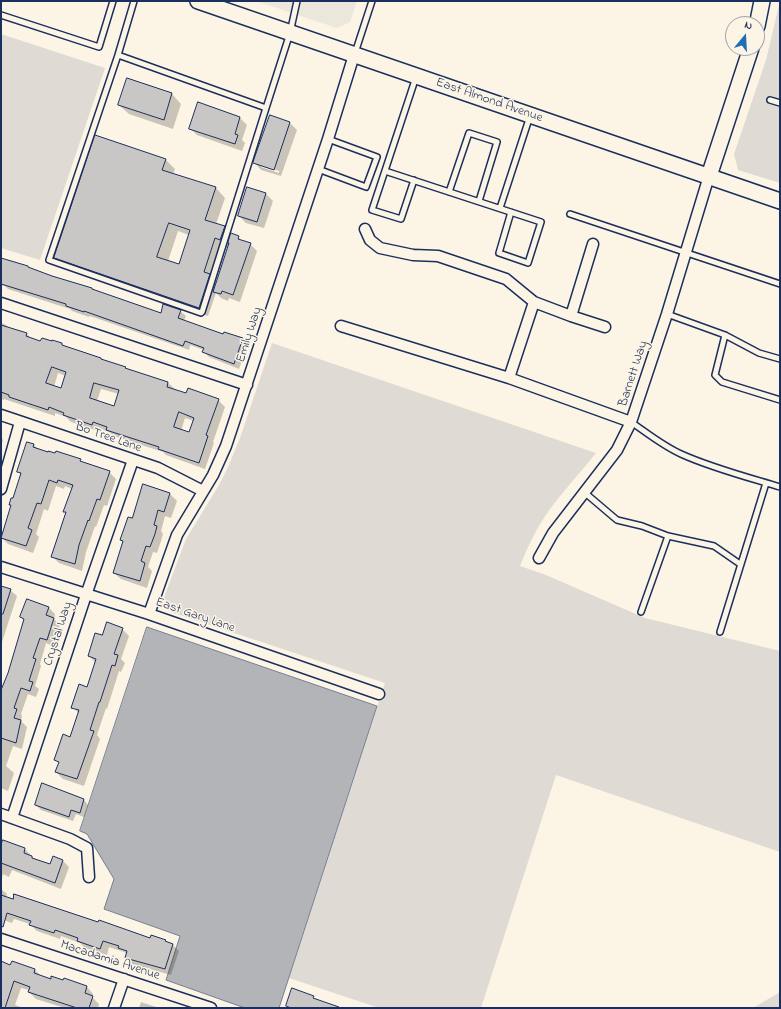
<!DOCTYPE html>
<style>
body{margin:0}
#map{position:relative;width:781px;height:1009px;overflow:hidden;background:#fcf5e5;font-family:"Indie Flower",sans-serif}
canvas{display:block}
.frame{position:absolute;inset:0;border:2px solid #1b2f5e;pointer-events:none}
.north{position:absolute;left:725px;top:16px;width:40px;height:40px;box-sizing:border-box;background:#fcf5e5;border:1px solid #a2a6af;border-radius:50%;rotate:18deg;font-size:11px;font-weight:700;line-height:16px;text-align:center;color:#1b2f5e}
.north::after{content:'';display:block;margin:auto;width:14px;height:18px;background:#1f6fb2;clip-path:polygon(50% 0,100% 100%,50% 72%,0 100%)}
</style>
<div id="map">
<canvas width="781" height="1009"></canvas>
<div class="frame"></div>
<div class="north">N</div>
</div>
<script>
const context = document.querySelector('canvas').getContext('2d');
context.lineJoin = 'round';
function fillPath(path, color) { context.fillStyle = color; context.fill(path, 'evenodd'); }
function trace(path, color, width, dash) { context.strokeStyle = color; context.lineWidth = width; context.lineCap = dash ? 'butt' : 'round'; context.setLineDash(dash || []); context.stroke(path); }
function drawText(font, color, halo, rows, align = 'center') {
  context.font = font + ' "Indie Flower",sans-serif'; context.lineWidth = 3; context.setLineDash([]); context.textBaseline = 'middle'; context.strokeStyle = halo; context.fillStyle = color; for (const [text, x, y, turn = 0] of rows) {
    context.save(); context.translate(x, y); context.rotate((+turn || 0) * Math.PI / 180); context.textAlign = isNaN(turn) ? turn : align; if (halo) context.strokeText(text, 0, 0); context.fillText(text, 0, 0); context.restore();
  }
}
fillPath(new Path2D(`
 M256 1H357L350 22 337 28Z`), '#ece7dc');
fillPath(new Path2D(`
 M780 1V183L738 170 734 154 766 60Z
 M1 34 105 68 40 260 1 248Z
 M272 343 596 453C578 476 557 497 542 521 533 535 526 551 520 566L546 575 645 618 780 651V852L556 775 481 1008H379L289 978 385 683 174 613 163 600 186 539 219 485 228 467 240 438Z
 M780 992V1008H753Z`), '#dfdbd4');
const water = new Path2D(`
 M147 627 377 706 279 1008H245L166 980 180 936 104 909 114 879 87 834 80 831Z`);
fillPath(water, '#b2b4b8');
trace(water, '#767f94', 1);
fillPath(new Path2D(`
 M128 80 172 94 181 104 173 129 129 114 119 105Z
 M198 104 240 118 247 125 242 140 245 143 242 151 197 135 190 128Z
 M270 117 290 123 297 130 281 176 261 170 255 163ZM261 165 279 171V173L261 167Z
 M166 160 175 169 173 174 216 188 225 198 216 224 224 227 232 235 238 237 242 241 250 244 257 251 240 302 229 298 228 301 221 298 216 293 208 316 64 267 55 257ZM178 231 189 235 179 265 168 261ZM224 247 228 248 217 283 213 280Z
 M266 194 273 201 264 228 246 223 239 216Z
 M1 258 28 267 30 269 161 314 180 311 186 316 184 321 224 335 242 339 248 344 239 369 209 357 204 352V350L190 345 189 350 90 316 89 317 72 311 70 309 8 289 5 286 1 285Z
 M1 323 6 325 10 329 27 334 32 340 41 343 62 344 65 347 101 359 104 361 125 368 128 370 168 383 175 389 174 391 218 400 225 407 213 442 214 443 205 469 166 455 163 452 114 436 109 432 99 428 98 431 71 422 66 417 55 413V416L4 399V400L1 399ZM58 373 66 376 61 389 54 387ZM101 389 119 394 114 407 97 401ZM185 418 194 421 190 433 181 431Z
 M1 437 3 440 1 446Z
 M34 445 39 450 80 460 84 463 109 472 116 479 107 506 104 505 96 527 95 526 86 552 82 571 59 563 52 556 66 513 64 511 72 489 65 486 64 489 56 486 48 511 44 509 36 534 39 537 33 553 8 544 1 537 12 506 10 504 13 500 22 475 18 471Z
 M144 486 170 494 177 501 171 518 165 516 161 531 163 534 161 541 157 553 153 552 148 567 152 571 147 588 121 579 114 573 124 542 121 540 132 519Z
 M1 587 10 590 17 596 1 645Z
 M27 601 49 608 55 614 54 619 60 625 53 646 46 643 40 664 41 666 35 686 39 689 36 697 28 694 21 714 22 716 21 721 27 727 22 749 13 746 6 766 14 773 8 791 1 788V696L25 620 22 617Z
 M122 629 129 636 121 659 125 663 121 672 119 671 107 709 106 708 97 735 100 739 84 786 63 779 56 772 59 763 56 760 71 738 79 714 73 707 88 688 96 663 89 656 103 636Z
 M43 785 84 800 88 805 84 817 76 814 73 821 41 810 36 805Z
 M1 848 25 849 35 860 51 865 63 861 69 867 61 889 12 870 9 877 3 874 1 881Z
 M1 889 7 894 6 898 151 939 152 936 173 945 179 951 171 975 132 964 126 957 127 954 124 952 109 947 107 955 85 948 80 943 61 936 60 939 37 931 30 924 14 919 12 923 1 919Z
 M12 962 35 970 42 977 51 980 87 987 93 994 92 997 99 1004 98 1008H65L36 999 29 992V990L21 988 15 1005 24 1008H1V963L11 966Z
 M141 1002 159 1008H139Z`), '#0003');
const building = new Path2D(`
 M127 78 172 93 164 120 118 105Z
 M198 102 240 117 235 134 238 135 235 144 189 129Z
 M270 115 290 122 274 170 253 163Z
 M95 135 166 159 162 170 216 187 205 220 225 226 220 240 215 238 204 272 210 274 199 308 54 258ZM169 223 190 230 179 264 157 257Z
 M247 187 266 193 257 222 238 216Z
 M231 233 239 236 238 239 251 243 233 295 222 291 221 294 213 292 229 243H228Z
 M1 258 28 266V267L52 276 92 288V289L161 313 163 304 181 310 178 318 223 334 224 332 243 338 234 364 202 352 204 348 185 341 183 346 84 311V312L66 306V304L1 284Z
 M1 325 27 333 26 336 40 341 42 338 52 341V340L62 343V345L101 358V359L126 367 125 368 168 382 167 387 186 393 188 388 219 399 206 435 208 436 199 463 158 449 159 447 106 430 107 427 93 422 92 425 63 415 64 413 49 407 48 410 9 397V395L1 392ZM52 367 66 372 61 388 46 383ZM94 383 119 390 114 406 90 398ZM179 412 194 418 189 432 174 427Z
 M27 442 34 444 33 447 48 452V451L55 453 56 451 81 459 80 461 110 471 100 500 97 499 89 521 88 520 79 545 75 564 51 557 66 512H63L73 485 58 480 57 483 49 480 41 504 37 503 28 528 32 530 26 546 1 538 11 505H9L11 498H13L21 473 17 472Z
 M143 484 170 493 164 512 158 510 154 525 157 526 155 534 150 547 146 546 141 561 145 563 140 581 113 573 123 541 120 540 128 517 132 518Z
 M1 586 11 589 3 614H1Z
 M27 599 49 607 46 615 54 618 47 640 40 638 33 658 36 659 29 681 33 682 30 691 21 688 14 708 17 709 14 718 21 720 16 743 1 738V690L8 673 24 619 20 617Z
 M107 622 123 628 114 654 118 655 115 666 112 665 100 702H99L90 730 94 731 77 779 55 772 59 762 54 760 63 734 70 737 79 710 71 708 79 684 87 687 96 659 88 656 95 633 102 635Z
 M42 783 84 799 80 813 71 810 69 817 35 805Z
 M3 840 25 848 24 853 32 856V858L50 864 53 856 63 860 55 883 1 863V845Z
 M14 894 98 922 99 920 150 938 151 935 166 940 165 941 173 944 165 969 125 958 127 951 118 948 119 946 103 941 100 949 77 941 78 938 55 930 54 933 29 925 31 921 7 913 3 927 1 926V895L13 899Z
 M1 961 10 965 12 961 35 969 34 973 51 979V976L63 980 64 978 87 986 85 993 93 996 89 1008H77L28 992 30 987 14 981 5 1008H1Z
 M292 988 314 996 313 998 339 1007V1008H291L286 1006Z`);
fillPath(building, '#c8c7c6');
trace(building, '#1b2f5e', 1);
const lane = new Path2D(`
 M134 1 118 55 49 260 201 313 202 312 266 108
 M1 15 99 47 113 1
 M355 53 372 1
 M118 55 266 108 290 33 297 1
 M770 100 780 103
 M318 169 366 187 377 157 328 139
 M385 171 541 222 528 263 499 253 511 212
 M414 180 401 219 372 210 416 77
 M449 192 469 133 497 142 479 201
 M500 208 530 116
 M570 214 780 284
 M667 314 725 335 759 353 780 359
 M725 335 715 375 722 382 780 400
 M631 422C647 433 663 446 681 454 712 468 747 477 780 487
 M584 492 617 520 642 526 668 536 714 546 740 564
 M641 612 668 536
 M720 632 766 483`);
const street = new Path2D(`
 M365 229 370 240 380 248 413 255 438 256 506 279 534 302 571 316 605 327
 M1 303 247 385
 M571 316 593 244
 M341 326 509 378 631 422
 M509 378 534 302
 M1 415 158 468 203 491
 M1 489 20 422
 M539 558 553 533 617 450 631 422 667 314 709 176
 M1 567 149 614 379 694
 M149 614 177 535 213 475 226 446 328 139 354 55
 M1 814 70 839 87 848 89 877
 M12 818 86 595 133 460
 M1 939 211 1008
 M114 1008 124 979`);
const secondary = new Path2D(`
 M198 1 780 201
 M757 26 762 1
 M709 176 751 48`);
trace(lane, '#1b2f5e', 8);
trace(street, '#1b2f5e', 13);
trace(secondary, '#1b2f5e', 18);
trace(lane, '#fcf5e5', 5);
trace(street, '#fcf5e5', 10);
trace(secondary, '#fcf5e5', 15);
drawText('13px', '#1b2f5e', '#fcf5e5', [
 ["East Almond Avenue",489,101,19],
 ["Emily Way",250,335,-72],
 ["Barnett Way",634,374,-72],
 ["Bo Tree Lane",108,438,19],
 ["East Gary Lane",195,616,19],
 ["Crystal Way",59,634,-72],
 ["Macadamia Avenue",110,961,18]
]);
</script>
